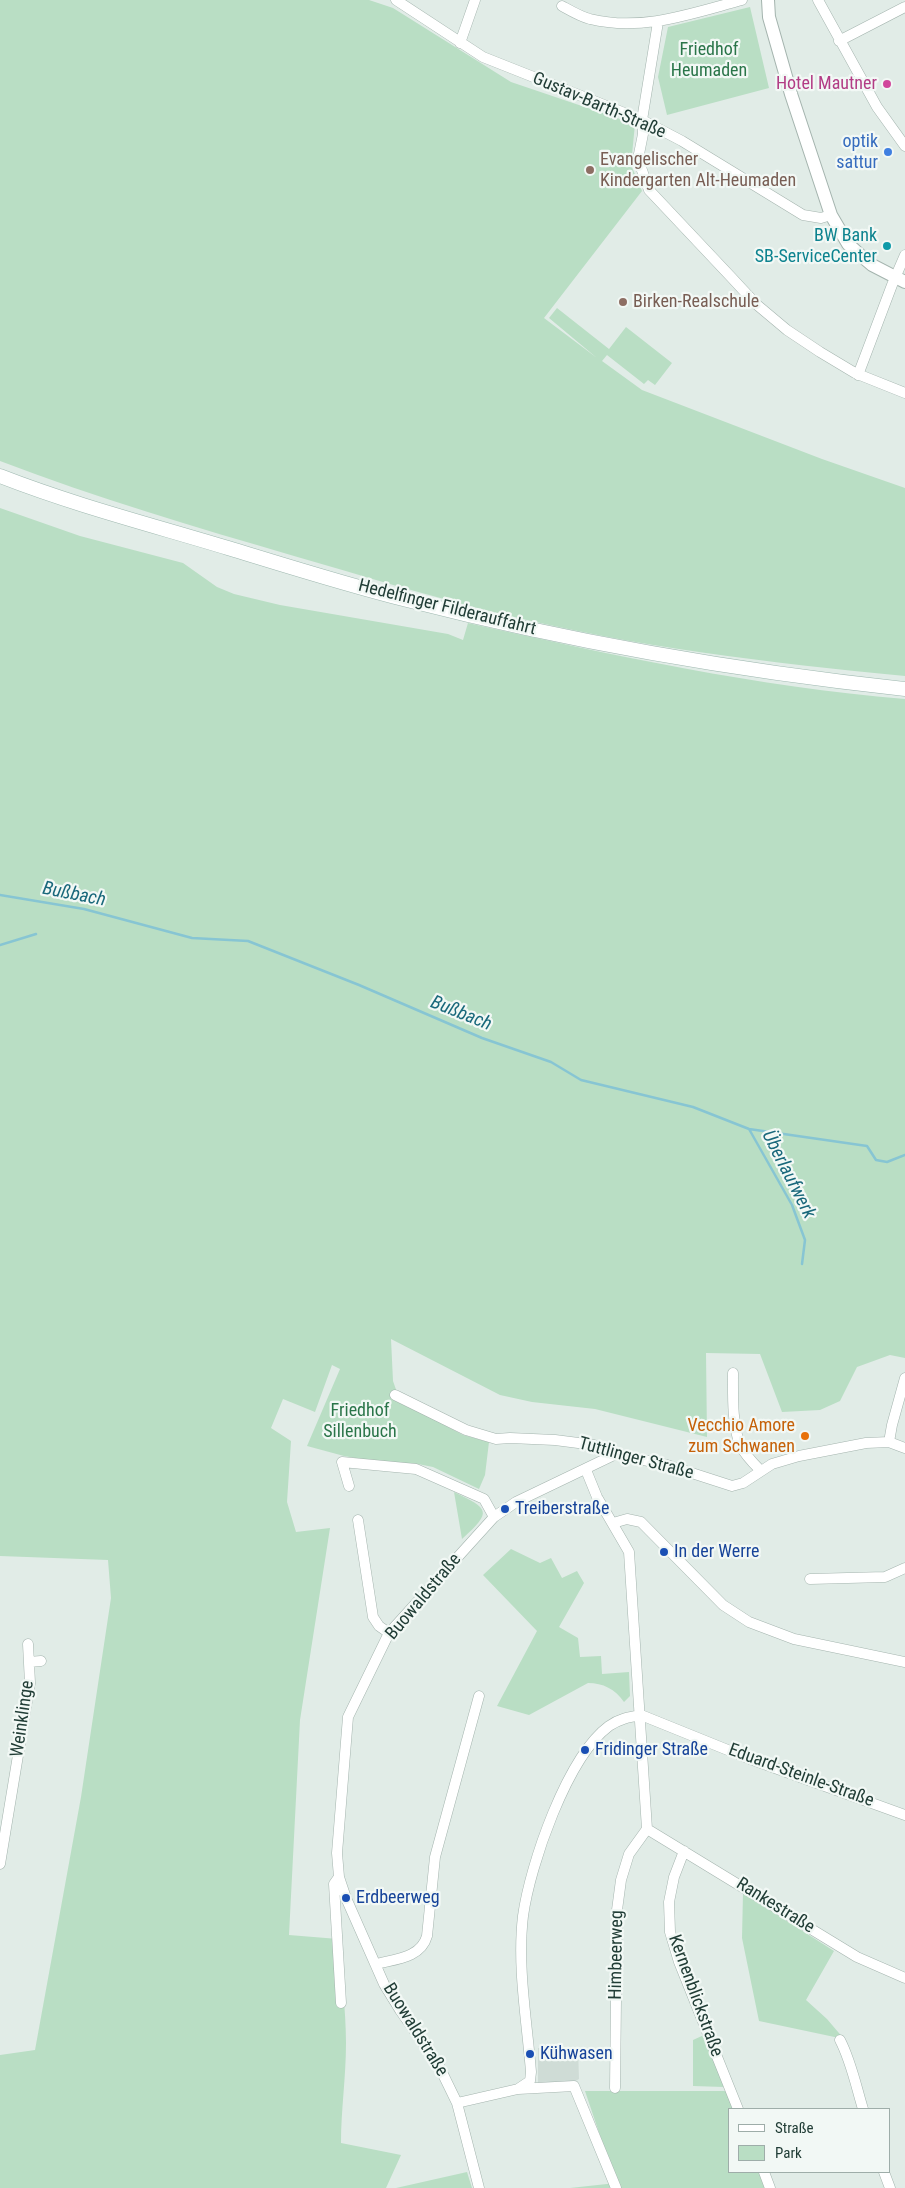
<!DOCTYPE html>
<meta charset="utf-8">
<style>
body{margin:0}
#map{position:relative;width:905px;height:2188px;overflow:hidden;background:#e1ece7;font-family:"Roboto Condensed",sans-serif}
canvas{display:block}
.legend{position:absolute;left:728px;top:2108px;width:162px;height:65px;box-sizing:border-box;background:#f2f8f5;border:1px solid #9eada9;margin:0;padding:6px 9px;list-style:none;font-size:15px;color:#213d36}
.legend li{display:flex;align-items:center;gap:10px;height:25px}
.legend b{width:25px;border:1px solid #9eada9}
</style>
<div id="map">
<canvas width="905" height="2188"></canvas>
<ul class="legend">
<li><b style="height:6px;background:#fff"></b>Straße</li>
<li><b style="height:14px;background:#b9dec4"></b>Park</li>
</ul>
</div>
<script>
const context = document.querySelector('canvas').getContext('2d');
context.lineJoin = 'round';
function fillPath(path, color) { context.fillStyle = color; context.fill(path, 'evenodd'); }
function trace(path, color, width, dash) { context.strokeStyle = color; context.lineWidth = width; context.lineCap = dash ? 'butt' : 'round'; context.setLineDash(dash || []); context.stroke(path); }
function drawText(font, color, halo, rows, align = 'center') {
  context.font = font + ' "Roboto Condensed",sans-serif'; context.lineWidth = 4.5; context.setLineDash([]); context.textBaseline = 'middle'; context.strokeStyle = halo; context.fillStyle = color; for (const [text, x, y, turn = 0] of rows) {
    context.save(); context.translate(x, y); context.rotate((+turn || 0) * Math.PI / 180); context.textAlign = isNaN(turn) ? turn : align; if (halo) context.strokeText(text, 0, 0); context.fillText(text, 0, 0); context.restore();
  }
}
fillPath(new Path2D(`
 M538 2048H578L579 2079 574 2082 538 2084Z`), '#cfdcd6');
fillPath(new Path2D(`
 M0 0H369L393 8 511 82 635 124 631 165 642 191 544 318 597 358 549 318 557 308 609 349 626 327 672 363 655 385 648 380 644 384 607 355 602 361 642 390 822 459 905 488V676C770 663 634 647 502 614 432 597 363 576 294 556 195 527 97 498 0 461Z
 M750 7 769 88 667 115 658 77 668 27Z
 M0 508 80 536 183 563 217 587 234 594 280 605 448 634 463 640 468 623C612 655 757 687 905 699V1358L890 1355 857 1367 840 1401 820 1410 782 1412 760 1354 706 1353 707 1437 595 1409 532 1402 500 1395 391 1339 393 1381 400 1401 463 1435 489 1442 485 1475 479 1489 433 1467 418 1464 372 1461 344 1456 307 1446 340 1369 332 1365 315 1412 283 1399 271 1428 291 1441 287 1502 296 1532 330 1528 300 1720 289 1935 338 1939C341 1974 346 2008 346 2043 346 2077 341 2110 341 2143L401 2155 386 2188H0V2055L35 2050 81 1797 111 1598 108 1560 0 1556Z
 M454 1492C489 1509 493 1511 462 1539Z
 M511 1549 540 1563 551 1558 562 1578 577 1571 584 1583 559 1627 578 1638 580 1657 601 1656 602 1674 629 1672 630 1696 624 1702C615 1689 603 1683 588 1683L529 1715 497 1706 537 1631 483 1575Z
 M743 1893 834 1951 806 2000 827 2019 844 2039 759 2021 742 1938Z
 M704 2035 724 2087 693 2086V2040Z
 M585 2091H726L734 2109H729V2172H760L766 2188H570L616 2183Z
 M467 2172 472 2188H396Z`), '#b9dec4');
trace(new Path2D(`
 M0 895 84 909 192 938 248 941 359 985 482 1038 551 1062 581 1080 693 1107 749 1129 867 1146 876 1160 887 1162 905 1155
 M0 945 36 934
 M749 1129 792 1205 805 1240 802 1264`), '#87c5d3', 2.5);
const minor = new Path2D(`
 M396 0 483 57 642 120 682 141 803 215 821 218 831 215
 M818 0 877 107 905 146
 M562 6C571 11 581 17 590 19 642 32 693 13 742 0
 M658 22 642 120 643 134 638 159 649 190 731 277 756 304 787 330 820 352 855 373 905 393
 M839 41 905 7
 M460 43 475 0
 M858 375 892 285 905 255
 M733 1373C733 1396 732 1424 740 1445 745 1455 753 1463 760 1470
 M395 1395 466 1430 496 1439 510 1438 555 1440 594 1445 616 1454 667 1465 732 1486 743 1483 772 1464 799 1456 866 1443 889 1442 905 1448
 M889 1442 892 1425 905 1378
 M586 1470 597 1497 629 1552 647 1829
 M349 1486 342 1462 416 1469 484 1499 494 1517
 M358 1520 373 1617 379 1626 389 1633
 M613 1523 627 1519 641 1522 723 1605 749 1622 794 1639 905 1662
 M810 1579 885 1577 905 1568
 M29 1662 41 1661
 M641 1715 750 1759 905 1815
 M647 1829 857 1957 905 1978
 M684 1851 674 1877 669 1902 670 1932 679 1962 738 2109
 M0 1864 30 1683 28 1644
 M339 1877 334 1884 341 2003
 M376 1964C395 1959 421 1958 427 1936L435 1857 479 1696
 M840 2040C851 2061 856 2086 863 2109
 M615 2088 617 1910 621 1880 629 1854 647 1829
 M518 2089 530 2081 531 2072C527 2021 517 1967 523 1916 530 1865 567 1757 609 1726 619 1719 629 1717 641 1715
 M457 2103 518 2089 574 2086 616 2188
 M764 2172 770 2188
 M884 2172 890 2188
 M479 2188 457 2103 438 2064 400 2010 384 1984 346 1898 339 1877 337 1853 348 1717 389 1633 494 1517 516 1502 616 1454`);
const tertiary = new Path2D(`
 M768 0 769 17 791 94 831 215 848 244 859 254 872 265 905 282`);
const secondary = new Path2D(`
 M0 476C74 505 152 525 228 548 287 566 347 585 407 600 571 642 737 671 905 689`);
trace(minor, '#a4b4ae', 11);
trace(tertiary, '#a4b4ae', 14);
trace(secondary, '#9fb8b0', 15);
trace(minor, '#fff', 10);
trace(tertiary, '#fff', 12);
trace(secondary, '#fff', 14);
for (const [x, y, r, color] of [
 [887,84,5,"#d1479c"],
 [888,152,5,"#3f7fe0"],
 [590,170,5,"#8d6e63"],
 [887,246,5,"#0f9aa8"],
 [623,302,5,"#8d6e63"],
 [805,1436,5,"#e8710a"],
 [505,1509,5,"#1a4fb4"],
 [664,1552,5,"#1a4fb4"],
 [585,1750,5,"#1a4fb4"],
 [346,1898,5,"#1a4fb4"],
 [530,2054,5,"#1a4fb4"]
]) { const dot = new Path2D(); dot.arc(x, y, r, 0, 2 * Math.PI); context.fillStyle = color; context.fill(dot); trace(dot, '#f2f8f5', 2); }
drawText('18px', '#2a7549', '#f2f8f5', [
 ["Friedhof",709,50],
 ["Heumaden",709,71],
 ["Friedhof",360,1411],
 ["Sillenbuch",360,1432]
]);
drawText('18px', '#b23c85', '#f2f8f5', [
 ["Hotel Mautner",877,84]
], 'right');
drawText('18px', '#213d36', '#f2f8f5', [
 ["Gustav-Barth-Straße",599,106,23],
 ["Hedelfinger Filderauffahrt",447,608,14],
 ["Tuttlinger Straße",636,1459,15],
 ["Buowaldstraße",424,1597,-50],
 ["Weinklinge",23,1719,-82],
 ["Eduard-Steinle-Straße",801,1776,20],
 ["Rankestraße",775,1906,32],
 ["Himbeerweg",617,1955,-89],
 ["Kernenblickstraße",695,1996,70],
 ["Buowaldstraße",415,2030,58]
]);
drawText('18px', '#366cbe', '#f2f8f5', [
 ["optik",878,142],
 ["sattur",878,163]
], 'right');
drawText('18px', '#785e54', '#f2f8f5', [
 ["Evangelischer",600,160],
 ["Kindergarten Alt-Heumaden",600,181],
 ["Birken-Realschule",633,302]
], 'left');
drawText('18px', '#0d838f', '#f2f8f5', [
 ["BW Bank",877,236],
 ["SB-ServiceCenter",877,257]
], 'right');
drawText('18px', '#c56008', '#f2f8f5', [
 ["Vecchio Amore",795,1426],
 ["zum Schwanen",795,1447]
], 'right');
drawText('18px', '#164399', '#f2f8f5', [
 ["Treiberstraße",515,1509],
 ["In der Werre",674,1552],
 ["Fridinger Straße",595,1750],
 ["Erdbeerweg",356,1898],
 ["Kühwasen",540,2054]
], 'left');
drawText('italic 19px', '#19687b', '#f2f8f5', [
 ["Bußbach",74,895,11],
 ["Bußbach",461,1014,22],
 ["Überlaufwerk",788,1175,63]
]);
</script>
